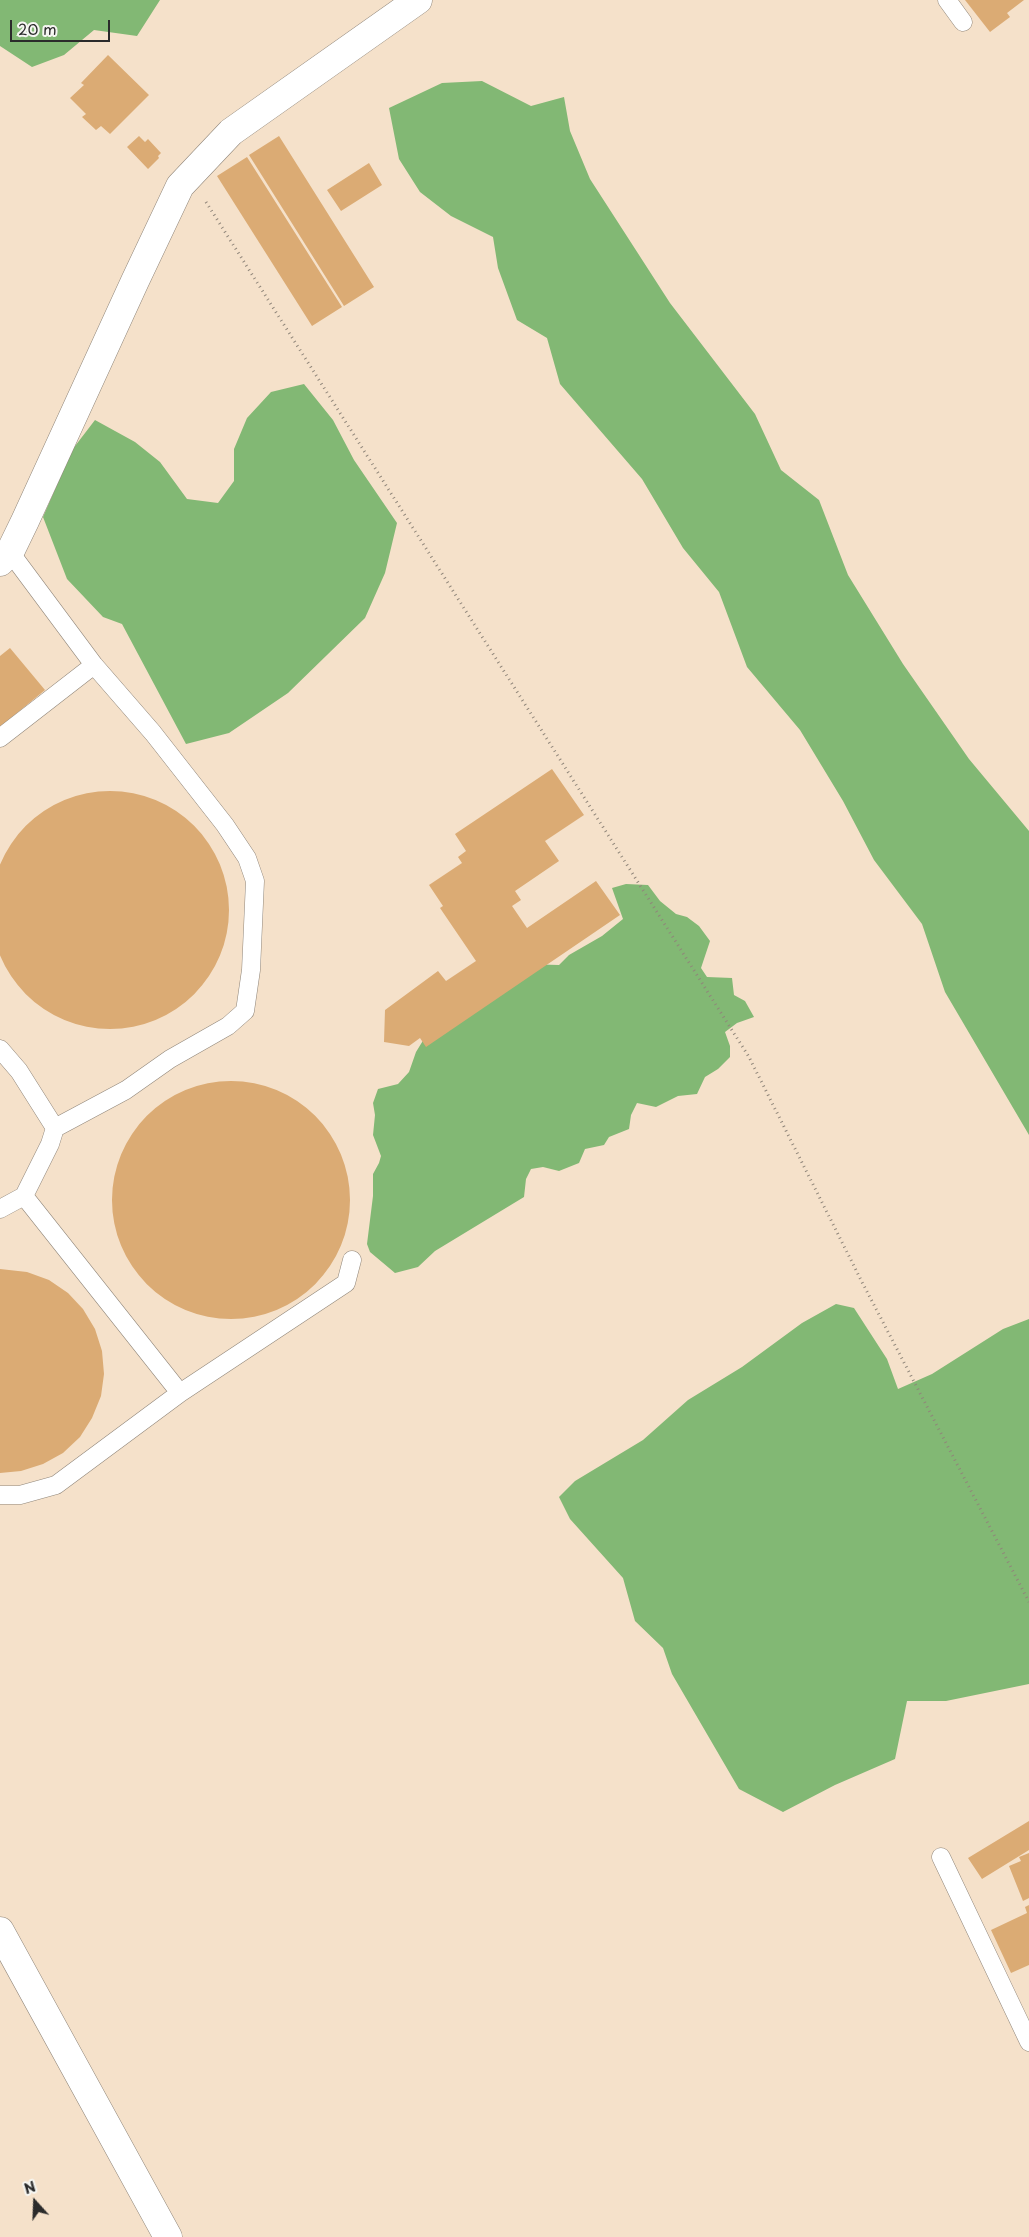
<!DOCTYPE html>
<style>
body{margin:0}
#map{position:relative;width:1029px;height:2237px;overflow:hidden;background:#f5e1ca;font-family:"Playpen Sans",sans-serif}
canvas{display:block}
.north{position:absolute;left:10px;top:2177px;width:50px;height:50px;-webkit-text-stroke:4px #f6f6f2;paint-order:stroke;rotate:340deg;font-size:14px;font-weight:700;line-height:20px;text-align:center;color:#2b2b2b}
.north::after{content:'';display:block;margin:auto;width:18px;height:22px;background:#2b2b2b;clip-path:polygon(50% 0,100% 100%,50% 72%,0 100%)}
.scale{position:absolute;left:10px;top:20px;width:100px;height:22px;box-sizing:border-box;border:2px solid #2b2b2b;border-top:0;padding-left:6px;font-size:15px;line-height:18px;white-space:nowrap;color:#2b2b2b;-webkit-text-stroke:4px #f6f6f2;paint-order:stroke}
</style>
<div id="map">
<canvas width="1029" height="2237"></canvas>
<div class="north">N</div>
<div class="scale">20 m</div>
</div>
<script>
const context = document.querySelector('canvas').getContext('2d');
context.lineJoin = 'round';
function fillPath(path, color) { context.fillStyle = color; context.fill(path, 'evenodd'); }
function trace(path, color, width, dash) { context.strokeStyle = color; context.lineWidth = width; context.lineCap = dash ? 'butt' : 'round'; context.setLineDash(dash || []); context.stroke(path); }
fillPath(new Path2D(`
 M0 0H160L137 36 94 30 64 55 32 67 0 46Z
 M482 81 531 106 564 97 570 131 590 179 670 303 755 414 781 470 819 500 848 575 903 664 969 759 1029 831V1135L945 992 922 924 874 860 843 801 800 730 747 667 719 592 683 548 642 479 560 384 547 338 517 320 498 268 493 237 451 216 420 192 399 159 389 108 442 83Z
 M304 384 333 420 354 460 397 523 385 573 365 618 288 693 229 733 186 744 122 624 103 617 67 579 43 517 72 450 95 420 135 442 160 462 187 499 218 503 234 481V449L247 418 271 392Z
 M626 884 648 885 660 901 676 914 687 917 699 926 710 941 701 968 707 977 732 978 734 995 745 1001 754 1017 737 1023 725 1032 730 1046V1057L718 1069 705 1077 697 1094 678 1096 656 1107 637 1103 631 1115 629 1129 609 1137 604 1145 585 1149 579 1163 559 1171 543 1167 531 1169 526 1179 524 1197 435 1251 418 1267 395 1273 370 1252 367 1244 373 1196V1174L379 1163 381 1156 373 1135 375 1115 373 1103 378 1089 398 1084 409 1072 416 1052 427 1034 523 964 559 965 569 955 602 936 623 919 612 888Z
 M836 1304 854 1308 887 1359 898 1389 932 1374 1003 1329 1029 1319V1684L946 1701H907L895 1759 835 1785 783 1812 739 1789 672 1674 663 1648 635 1621 623 1578 570 1519 559 1497 575 1481 643 1440 688 1400 742 1367 802 1323Z`), '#82b874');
fillPath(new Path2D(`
 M965 0H1024L1007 13 1010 17 990 32Z
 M108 55 149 95 110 134 101 126 96 130 82 117 86 114 70 98 84 85 81 83Z
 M139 136 145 142 148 139 161 153 158 156 159 158 148 169 127 147Z
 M279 136 374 287 344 306 249 155Z
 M247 157 342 307 312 326 217 176Z
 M369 163 382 185 341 211 327 190Z
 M10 648 45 690 0 727V656Z
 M552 769 584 815 545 841 559 861 515 891 521 900 512 906 527 928 596 881 620 915 426 1047 420 1038 409 1046 384 1042 385 1010 438 971 446 981 476 961 440 908 443 906 429 885 462 863 458 857 466 851 455 834Z
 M-9 910a119 119 0 1 1 238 0a119 119 0 1 1-238 0Z
 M112 1200a119 119 0 1 1 238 0a119 119 0 1 1-238 0Z
 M0 1269 27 1272 49 1280 68 1293 83 1309 95 1329 102 1351 104 1374 101 1396 92 1418 80 1437 63 1453 43 1464 21 1471 0 1473Z
 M1029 1821V1850L982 1879 968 1858Z
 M1029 1853V1898L1023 1901 1009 1866 1021 1861 1019 1857Z
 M1029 1905V1965L1011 1973 991 1930 1027 1913 1025 1907Z`), '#dbab74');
const lane = new Path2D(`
 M947 0 963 22
 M10 552 94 665 153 733 225 825 247 858 255 881 251 970 245 1011 228 1026 170 1059 126 1090 55 1128
 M0 738 94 665
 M0 1049 19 1071 55 1128 50 1144 24 1196 180 1393
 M0 1209 24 1196
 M0 1495H20L56 1485 180 1393 346 1283 352 1260
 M941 1857 1029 2042`);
const street = new Path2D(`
 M0 562 10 552 25 521 135 281 180 186 231 132 418 0
 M0 1931 168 2237`);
trace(lane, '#90867a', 19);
trace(street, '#90867a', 29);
trace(new Path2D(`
 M206 202 749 1057 862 1282 1029 1602`), '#90867a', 3, [1, 4]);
trace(lane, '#fff', 18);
trace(street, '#fff', 28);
</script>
